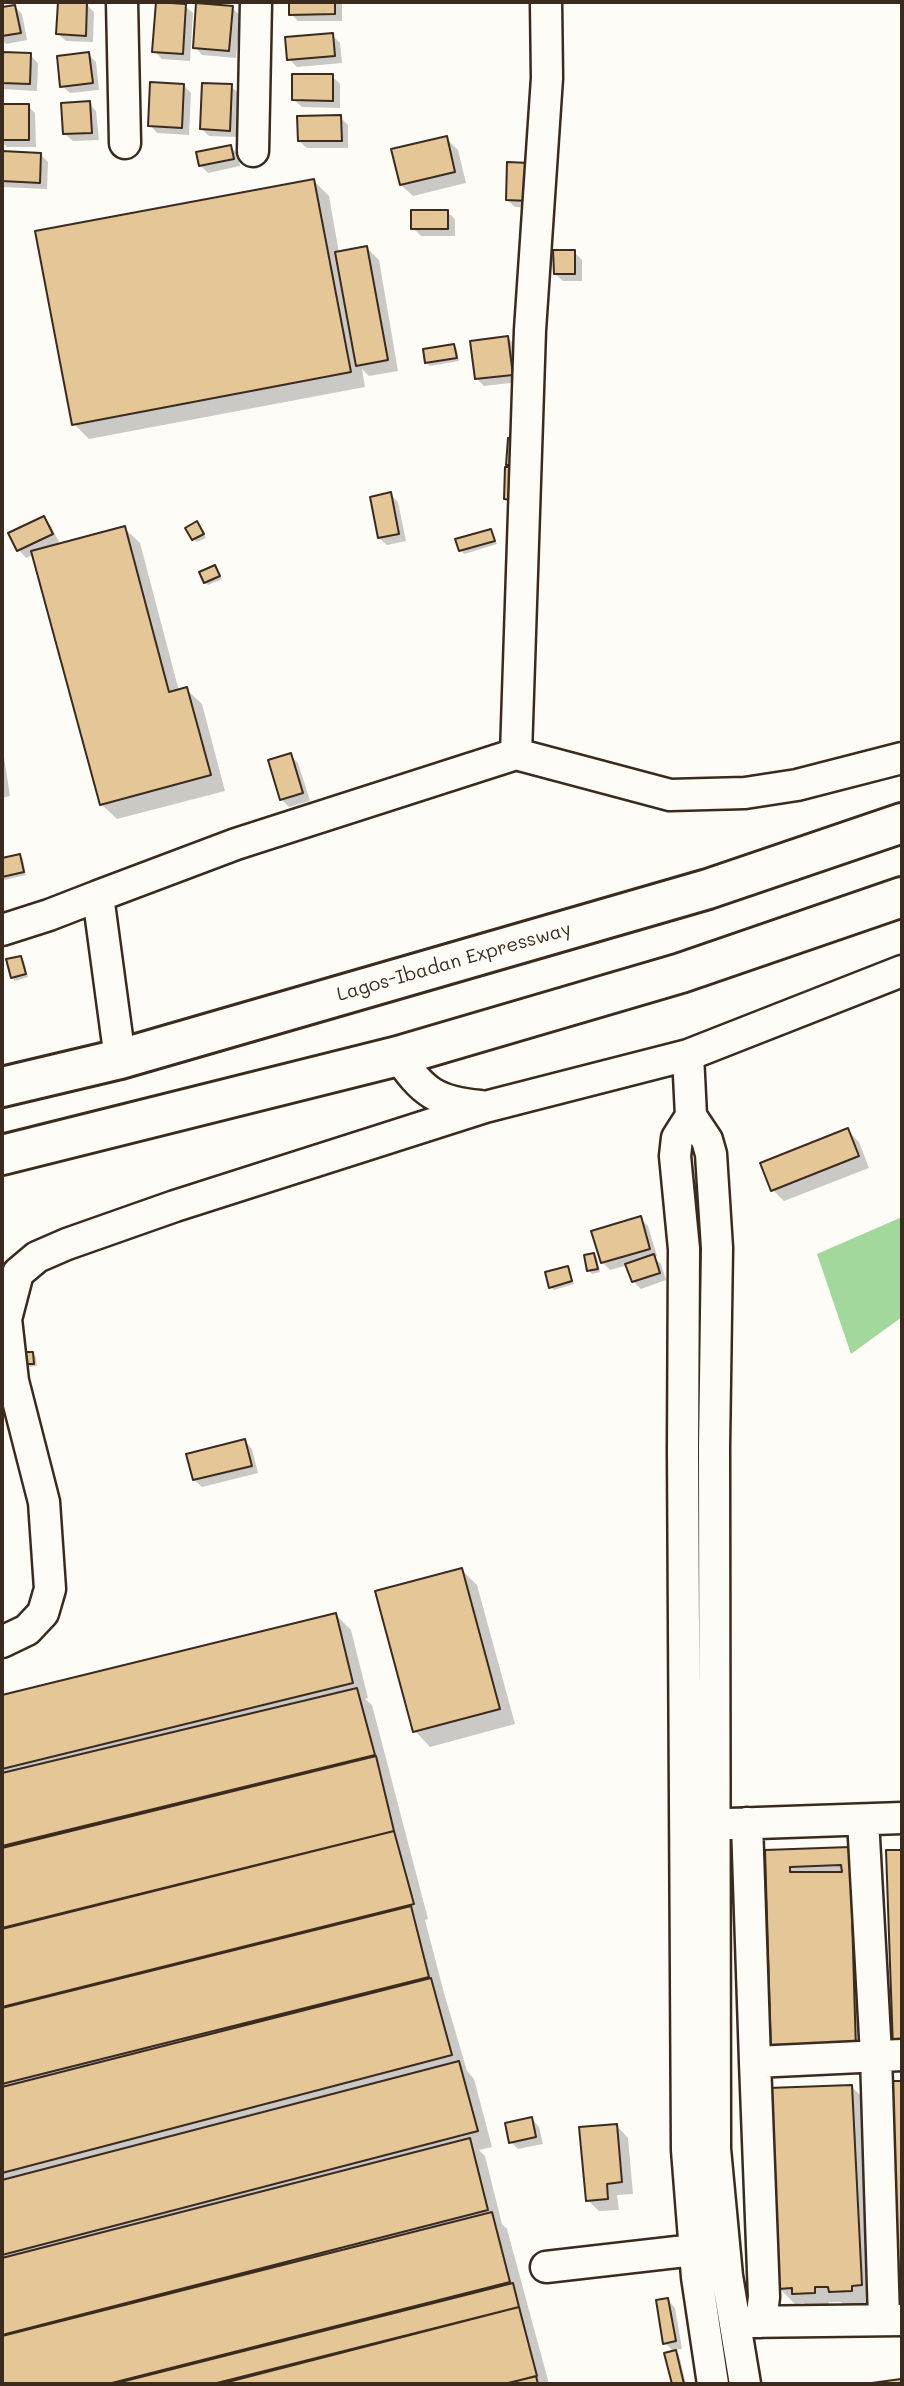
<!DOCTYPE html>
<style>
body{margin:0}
#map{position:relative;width:904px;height:2386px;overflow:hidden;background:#fdfcf7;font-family:Mali,sans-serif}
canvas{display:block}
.frame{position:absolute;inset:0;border:4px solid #3b2a1e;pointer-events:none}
</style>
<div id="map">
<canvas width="904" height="2386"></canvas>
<div class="frame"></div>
</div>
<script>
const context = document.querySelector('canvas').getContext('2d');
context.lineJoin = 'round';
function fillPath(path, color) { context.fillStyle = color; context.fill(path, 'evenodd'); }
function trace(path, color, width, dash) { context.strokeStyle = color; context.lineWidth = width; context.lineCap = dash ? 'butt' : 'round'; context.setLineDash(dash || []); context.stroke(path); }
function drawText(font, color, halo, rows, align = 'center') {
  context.font = font + ' Mali,sans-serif'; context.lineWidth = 7; context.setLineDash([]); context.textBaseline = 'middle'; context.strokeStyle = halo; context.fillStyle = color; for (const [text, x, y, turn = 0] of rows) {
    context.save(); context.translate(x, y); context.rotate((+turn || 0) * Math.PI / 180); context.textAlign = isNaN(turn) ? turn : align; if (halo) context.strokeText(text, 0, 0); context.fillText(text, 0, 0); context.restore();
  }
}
fillPath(new Path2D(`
 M902 1217V1317L851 1354 817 1254Z`), '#a3d89c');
fillPath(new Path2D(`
 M291 2H342V21H298L291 14Z
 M86 4 94 12 93 42 66 41 58 34Z
 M185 6 193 13 190 61 162 59 154 51Z
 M15 7 22 14 27 40 6 44 2 40V9Z
 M232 8 240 15 236 58 202 55 195 47Z
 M332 35 340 43 342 63 297 67 289 59Z
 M2 54 30 55 38 63 37 91 2 89Z
 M88 54 96 62 99 90 70 93 62 86Z
 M332 76 340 84V108L302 107 294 100Z
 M184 86 191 93 189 135 157 133 150 125Z
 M231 86 239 94 237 137 209 136 201 128Z
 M89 103 96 111 99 140 73 141 65 134Z
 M2 106H28L35 113 36 147H7L2 142Z
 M340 117 348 125V148H307L299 141Z
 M446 138 458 150 466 183 413 196 401 185Z
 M230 147 238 154 240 166 208 173 200 165Z
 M2 152 40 154 48 162 47 189 3 187Z
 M529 165 535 208 515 207 507 200Z
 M313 180 329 196 339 253 367 248 379 260 398 371 369 376 362 369 365 387 89 439 74 424Z
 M447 212 455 219V236H421L413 228Z
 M574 252 582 260V281H563L555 274Z
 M508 338 517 347 519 382 484 386 476 378Z
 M454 346 457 349 459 361 430 366 427 363Z
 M390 494 398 502 406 541 387 545 379 538Z
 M44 518 51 526 59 542 52 545 53 547 124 528 140 543 179 691 186 689 202 704 225 791 117 819 101 804 34 554 26 558 19 550 10 534Z
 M200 527 206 538 197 542 193 539Z
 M490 531 497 544 464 554 461 550Z
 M214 567 222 579 208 585 205 582Z
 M2 744 10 796 2 798Z
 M290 755 298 763 310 801 289 807 281 799Z
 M19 855 23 859 26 875 4 880 2 878V859Z
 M20 958 24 961 28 977 15 981 12 977Z
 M847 1130 859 1142 869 1168 784 1201 773 1190Z
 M640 1218 648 1226 657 1256 654 1257 661 1264 666 1280 641 1289 633 1281 628 1265 610 1270 602 1262Z
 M594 1255 597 1258 600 1272 592 1274 589 1270Z
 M567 1268 570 1271 574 1284 554 1290 551 1287Z
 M33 1354 36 1357 37 1366 28 1367 25 1363Z
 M245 1441 252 1449 258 1473 202 1487 194 1480Z
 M462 1570 477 1585 515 1724 430 1747 415 1731Z
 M335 1614 351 1630 368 1698 365 1699 372 1705 428 1919 425 1920 444 1993 467 2071 474 2079 492 2147 479 2150 485 2156 502 2224 507 2229 549 2384H2V1697Z
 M849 1849 871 2065 798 2068 766 1851Z
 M888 1852H902V2056Z
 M891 2083H902V2288L898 2283Z
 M851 2086 867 2102 877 2300 867 2301V2305L846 2306 841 2302H829L830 2308 810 2309 804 2303 795 2304 780 2289Z
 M532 2119 539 2127 543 2144 518 2149 511 2142Z
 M617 2126 628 2138 633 2194 617 2195 619 2210 599 2211 588 2200Z
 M668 2300 675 2308 682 2349 674 2350 679 2355 686 2384H674L667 2354 674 2352 665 2343Z`), '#0003');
const building = new Path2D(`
 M58 2H87L86 36 56 34Z
 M156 2 186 4 183 54 152 52Z
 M289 2H335V14L289 15Z
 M196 3 233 6 229 51 193 48Z
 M15 5 21 33 2 36V7Z
 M333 33 335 56 287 60 285 37Z
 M2 52 31 53 30 84 2 83Z
 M89 52 93 83 60 87 57 56Z
 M292 74H333V101L292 100Z
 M150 82 184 84 182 128 148 126Z
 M202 83 232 84 230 131 200 129Z
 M90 101 92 133 63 134 61 103Z
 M2 104H29V140H2Z
 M341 115 342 141H298L297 116Z
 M447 136 455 172 400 185 391 149Z
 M231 145 234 159 199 166 196 152Z
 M2 151 41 153 40 183 2 181Z
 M507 162 530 163 528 201 506 200Z
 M314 179 351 372 72 425 35 231Z
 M411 210H448V229H411Z
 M367 246 388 360 356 366 335 252Z
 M553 250H575V274H554Z
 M508 336 513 375 475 379 470 341Z
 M454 344 457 358 425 363 423 349Z
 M508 438H515L514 465H506Z
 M505 467H514L512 500 504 499Z
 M391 492 399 534 378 538 370 497Z
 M44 516 53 534 17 551 8 533Z
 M197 521 204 534 192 540 185 528Z
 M125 526 169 692 187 687 211 775 100 805 31 551Z
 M491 529 495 541 459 551 455 539Z
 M215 565 220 576 204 583 199 572Z
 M291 753 303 793 280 800 268 760Z
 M20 854 24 872 2 877V858Z
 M21 956 26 974 11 978 6 959Z
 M848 1128 859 1156 771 1191 760 1163Z
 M641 1216 650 1249 601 1263 591 1231Z
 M594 1253 598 1269 587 1271 584 1255Z
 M654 1254 660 1273 632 1282 625 1264Z
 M568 1266 572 1281 549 1288 545 1272Z
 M23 1352H33L34 1364H23Z
 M245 1439 252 1466 193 1480 186 1454Z
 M462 1568 500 1709 413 1732 375 1591Z
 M336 1613 353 1683 2 1769V1695Z
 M357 1688 375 1755 2 1846V1773Z
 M376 1756 394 1831 2 1928V1848Z
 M394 1831 414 1904 2 2007V1929Z
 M850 1847 856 2051 771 2053 765 1850ZM841 1865 842 1872H790V1867Z
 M886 1850H902V2049H893Z
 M411 1906 429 1977 2 2084V2008Z
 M431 1978 452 2055 2 2173V2087Z
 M459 2061 478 2131 2 2255V2180Z
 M889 2081H902V2284H896Z
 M852 2085 862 2285 852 2286V2291L829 2292 828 2287H815V2293L792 2294V2288L778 2289 768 2088Z
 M532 2117 536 2137 509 2143 505 2123Z
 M617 2124 622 2182 607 2184 608 2199 586 2201 579 2127Z
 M470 2138 488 2210 2 2335V2258Z
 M492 2212 510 2282 108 2384H2V2336Z
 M513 2283 519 2307 213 2384H113Z
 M668 2298 676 2341 663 2344 656 2300Z
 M519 2307 537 2376 504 2384H220Z
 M676 2350 684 2384H672L664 2353Z
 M536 2376 538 2384H505Z
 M901 2379 902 2384H864Z`);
fillPath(building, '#e4c697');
trace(building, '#3b2a1e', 2);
const minor = new Path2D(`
 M122 2 125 143
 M253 151 256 2
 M516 754 530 330 547 78 546 2
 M2 930 49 915 98 896
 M688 1055 691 1116 707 1140 711 1154 717 1248 714 1446 715 2149 727 2276 745 2384
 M398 1056C423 1092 436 1102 480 1106
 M120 1059 98 896 236 844 516 754 670 795 745 793 797 785 902 758
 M691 1116 677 1138 675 1156 684 1249 683 1451 687 2150 697 2277 713 2384
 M2 1642 27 1630 43 1613 50 1589 44 1502 13 1381 6 1319 18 1273 37 1257 67 1244 175 1206 485 1107 688 1055 902 971
 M863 1820 876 2055 884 2319
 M747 1823 755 2062 902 2055
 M729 1824 902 1818
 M755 2062 764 2297 761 2322
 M546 2267 694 2250
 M742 2322 902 2320`);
const highway = new Path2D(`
 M2 1087 120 1059 708 889 902 823
 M2 1155 398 1056 681 973 902 897`);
trace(minor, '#3b2a1e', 35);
trace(highway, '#3b2a1e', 44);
trace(minor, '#fdfcf7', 30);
trace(highway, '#fdfcf7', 38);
drawText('19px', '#3b2a1e', '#fdfcf7', [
 ["Lagos-Ibadan Expressway",454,962,-16]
]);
</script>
